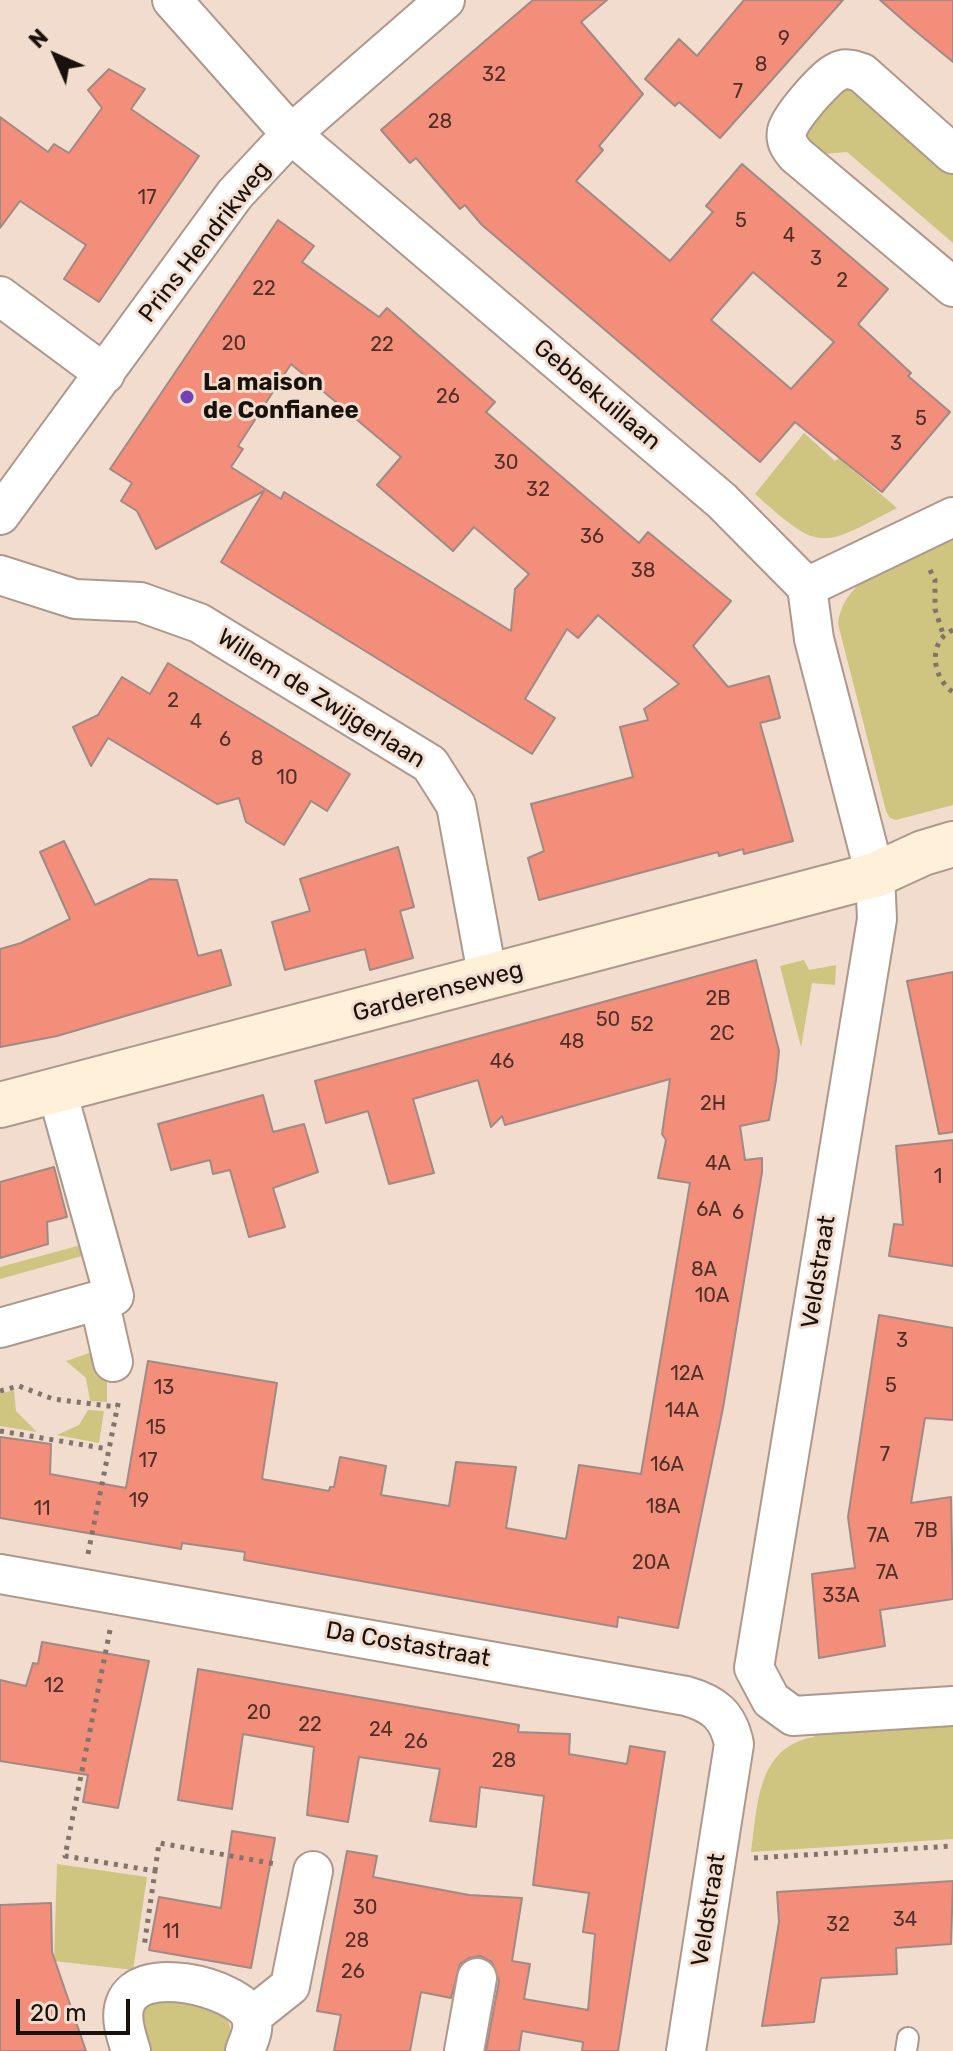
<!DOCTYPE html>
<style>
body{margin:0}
#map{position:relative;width:953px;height:2051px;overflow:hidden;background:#f1dcce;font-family:Rubik,sans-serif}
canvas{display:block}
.north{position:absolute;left:16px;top:16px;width:80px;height:80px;-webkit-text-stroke:6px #f1dcce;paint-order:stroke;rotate:315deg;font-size:22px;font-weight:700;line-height:32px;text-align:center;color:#18110c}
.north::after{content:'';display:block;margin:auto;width:28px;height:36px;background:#18110c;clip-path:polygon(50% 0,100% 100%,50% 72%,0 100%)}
.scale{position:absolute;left:16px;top:1999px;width:114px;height:36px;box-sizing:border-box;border:4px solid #18110c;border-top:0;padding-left:10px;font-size:24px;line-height:28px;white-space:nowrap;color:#18110c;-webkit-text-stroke:6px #f1dcce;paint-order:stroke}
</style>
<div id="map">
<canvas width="953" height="2051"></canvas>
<div class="north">N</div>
<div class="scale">20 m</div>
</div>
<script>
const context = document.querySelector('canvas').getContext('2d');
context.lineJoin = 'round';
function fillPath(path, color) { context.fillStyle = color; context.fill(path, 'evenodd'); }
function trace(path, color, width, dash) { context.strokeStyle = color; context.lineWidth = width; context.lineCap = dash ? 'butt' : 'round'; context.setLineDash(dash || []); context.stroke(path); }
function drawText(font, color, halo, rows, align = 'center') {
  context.font = font + ' Rubik,sans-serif'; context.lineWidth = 6; context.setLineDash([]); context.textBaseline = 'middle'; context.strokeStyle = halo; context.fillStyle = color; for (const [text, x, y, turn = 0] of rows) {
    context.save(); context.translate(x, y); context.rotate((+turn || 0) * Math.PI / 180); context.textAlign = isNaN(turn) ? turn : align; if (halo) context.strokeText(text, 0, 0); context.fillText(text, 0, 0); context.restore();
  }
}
fillPath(new Path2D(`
 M848 87 857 89 953 170V243L847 152 813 155 804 146 803 126 829 95Z
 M804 433 835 461 839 458 897 508C820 548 821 553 755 494Z
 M953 537V805L896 820 890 818 886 811 838 624C844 572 911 556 953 537Z
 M804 960 809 970 836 965 835 985 812 983 801 1047 780 966Z
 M81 1245 82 1256 0 1279V1267Z
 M92 1352 107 1378V1402L90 1401 86 1378 66 1361Z
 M14 1390 16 1411 37 1432 0 1426V1394Z
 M88 1410 104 1411 99 1443 57 1435 79 1425Z
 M953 1719V1839L751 1852C758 1806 756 1747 814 1737L813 1729Z
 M57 1864 147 1877 133 1970 54 1961Z
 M154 1997C182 2001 251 2003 225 2051H147L140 2008Z`), '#cfc581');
const building = new Path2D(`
 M533 0H607L581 22 643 94 599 146 603 150 576 181 670 261 713 212 706 206 742 164 888 289 858 324 911 373 908 376 950 412 882 492 795 422 760 462 482 225 465 205 460 209 416 158 410 163 381 130ZM753 272 834 342 791 389 711 320Z
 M744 0H843L720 138 679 102 675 106 645 79 679 39 697 56Z
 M880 0H953V62L913 29Z
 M109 69 145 89 131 109 199 156 99 302 64 279 86 245 20 201 0 228V117L48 152 54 144 69 153 102 108 88 90Z
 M278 220 314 246 302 262 379 317 387 308 495 402 486 412 639 543 648 532 731 601 693 646 728 687 769 676 780 718 760 723 793 841 744 854 743 849 719 856 718 852 539 900 528 858 544 851 531 804 633 777 620 727 648 720 644 709 679 684 598 615 578 638 567 629 525 699 555 718 532 754 221 562 264 491 156 549 137 511 121 501 132 483 110 469ZM291 364 401 457 377 485 453 551 474 527 529 574 515 589 511 631 284 492 281 499 231 467 243 449 238 446Z
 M168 663 350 774 327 811 311 801 284 845 246 822 239 798 217 804 108 738 91 766 73 727 98 715 122 677 150 694Z
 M64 841 95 905 150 879 177 880 198 956 221 950 231 985 57 1036 0 1047V949L21 943 70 919 40 852Z
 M398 847 414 907 400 911 413 958 370 970 365 949 285 970 272 922 310 911 300 879Z
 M756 960 779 1051 776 1080 769 1120 740 1126 745 1160 762 1158V1172L723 1408 678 1628 618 1617 617 1627 244 1560 245 1552 182 1543 181 1549 0 1518V1437L51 1444 50 1474 126 1488 148 1361 277 1383 262 1479 329 1491 330 1487H334L340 1457 386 1466 381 1495 449 1506 456 1462 516 1467 506 1528 566 1539 579 1465 641 1474 690 1183 658 1178 666 1140 662 1134 670 1079 505 1125 502 1116 491 1127 478 1080 413 1099 434 1173 389 1184 368 1111 326 1123 315 1081Z
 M953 972V1132L939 1134 907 981Z
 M263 1095 273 1132 304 1124 318 1172 273 1188 285 1227 249 1237 230 1170 213 1174 210 1160 171 1170 158 1124Z
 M953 1140V1266L889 1256 894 1224 903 1225 896 1146Z
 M54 1167 67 1217 47 1222 48 1244 0 1258V1182Z
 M879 1315 953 1328V1420L925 1418 911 1503 951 1497 953 1599 880 1610 885 1646 819 1658 812 1574 855 1568 848 1517Z
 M42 1642 149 1661 118 1808 83 1802 88 1775 0 1761V1680L26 1686 33 1663 38 1664Z
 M198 1669 519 1725 518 1732 570 1734 569 1754 627 1764 630 1746 665 1752 618 2051H582L583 2042 522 2031 519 2051H486L499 1981 492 1962 480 1956 469 1958 460 1964 451 1998 421 1992 410 2051H334L341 2015 317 2011 347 1851 377 1856 373 1877 469 1895 522 1898 512 1961 530 1964 524 1999 588 2010 595 1934 583 1932 589 1893 533 1885 544 1796 480 1787 476 1827 430 1821 440 1769 359 1757 348 1822 307 1815 314 1747 243 1734 232 1809 178 1800Z
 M232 1831 275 1838 251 1968 149 1950 159 1897 221 1908Z
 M953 1881 951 1944 896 1948 897 1974 821 1978 814 2022 762 2026 779 1922 777 1892Z
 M51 1903 52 1952 86 2051H0V1905Z`);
fillPath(building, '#f38e7b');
trace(building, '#a18984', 2);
const service = new Path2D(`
 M906 2051 908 2038`);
const minor = new Path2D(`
 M172 0 291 134 722 501 807 587 814 639 875 875 877 919 754 1668 771 1700 793 1716 953 1706
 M953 154 862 73C854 70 845 67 837 72 825 77 789 119 787 131 785 141 790 148 796 155L953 287
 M0 296 105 374
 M0 515 235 194 291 134 445 0
 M0 575 75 599 140 602 199 623 430 764 456 805 488 979
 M807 587 953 517
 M99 1300 113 1362
 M0 1328 114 1296 57 1091
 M0 1574 686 1696C714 1704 728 1715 734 1744L686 2051
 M251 2017 290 1986 313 1871
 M131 2051C127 2038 121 2022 124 2008 134 1960 238 1988 250 2015 256 2028 249 2039 245 2051
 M464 2051 477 1978`);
const secondary = new Path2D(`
 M0 1105 875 875 923 853 953 844`);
trace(service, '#ac998c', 24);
trace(minor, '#ac998c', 42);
trace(secondary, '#ac998c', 48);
trace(new Path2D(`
 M930 570 935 580V609L943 634
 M953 630C927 641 932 678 953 692
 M0 1391 19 1386 53 1399 117 1407
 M0 1431 108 1449
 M88 1554 119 1399
 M110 1630 65 1856 155 1871 144 1947
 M754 1858 953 1846
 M155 1871 159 1843 276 1864`), '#82746b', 5, [4, 6]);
trace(service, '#fff', 20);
trace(minor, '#fff', 38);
trace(secondary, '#fef0d9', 44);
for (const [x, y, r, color] of [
 [187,397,8,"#7340b7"]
]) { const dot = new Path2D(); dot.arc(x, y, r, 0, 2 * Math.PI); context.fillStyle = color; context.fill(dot); trace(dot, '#f1dcce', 3); }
drawText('20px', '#4f3028', null, [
 ["9",784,39],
 ["8",761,65],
 ["32",494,75],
 ["7",738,92],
 ["28",440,122],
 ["17",147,198],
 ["5",741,221],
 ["4",789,236],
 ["3",816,259],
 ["2",842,281],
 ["22",264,289],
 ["20",234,344],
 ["22",382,345],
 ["26",448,397],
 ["5",921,419],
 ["3",896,444],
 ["30",506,463],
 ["32",538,490],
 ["36",592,537],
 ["38",643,571],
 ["2",173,701],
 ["4",196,722],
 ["6",225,740],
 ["8",257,759],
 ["10",287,778],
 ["2B",718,999],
 ["50",608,1020],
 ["52",642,1025],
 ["2C",722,1034],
 ["48",572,1042],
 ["46",502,1062],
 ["2H",713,1104],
 ["4A",718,1164],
 ["1",938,1177],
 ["6A",709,1210],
 ["6",738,1213],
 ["8A",704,1270],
 ["10A",712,1296],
 ["3",902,1341],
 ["12A",687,1374],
 ["5",891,1386],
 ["13",164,1388],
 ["14A",682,1411],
 ["15",156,1428],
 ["7",885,1455],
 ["17",148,1461],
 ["16A",667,1465],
 ["19",139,1501],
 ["18A",663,1507],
 ["11",42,1509],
 ["7B",926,1531],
 ["7A",878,1536],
 ["20A",651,1563],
 ["7A",887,1573],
 ["33A",841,1596],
 ["12",54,1686],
 ["20",259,1713],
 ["22",310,1725],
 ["24",381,1730],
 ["26",416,1742],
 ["28",504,1761],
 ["30",365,1908],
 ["34",905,1920],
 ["32",838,1925],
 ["11",171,1932],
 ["28",357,1941],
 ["26",353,1972]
]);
drawText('24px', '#18110c', '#f1dcce', [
 ["Prins Hendrikweg",205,242,-52],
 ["Gebbekuillaan",597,395,40],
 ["Willem de Zwijgerlaan",321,699,32],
 ["Garderenseweg",438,992,-15],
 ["Veldstraat",819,1272,-81],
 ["Da Costastraat",408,1645,10],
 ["Veldstraat",709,1910,-81]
]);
drawText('bold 24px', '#18110c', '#f1dcce', [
 ["La maison",203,383],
 ["de Confianee",203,411]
], 'left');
</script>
